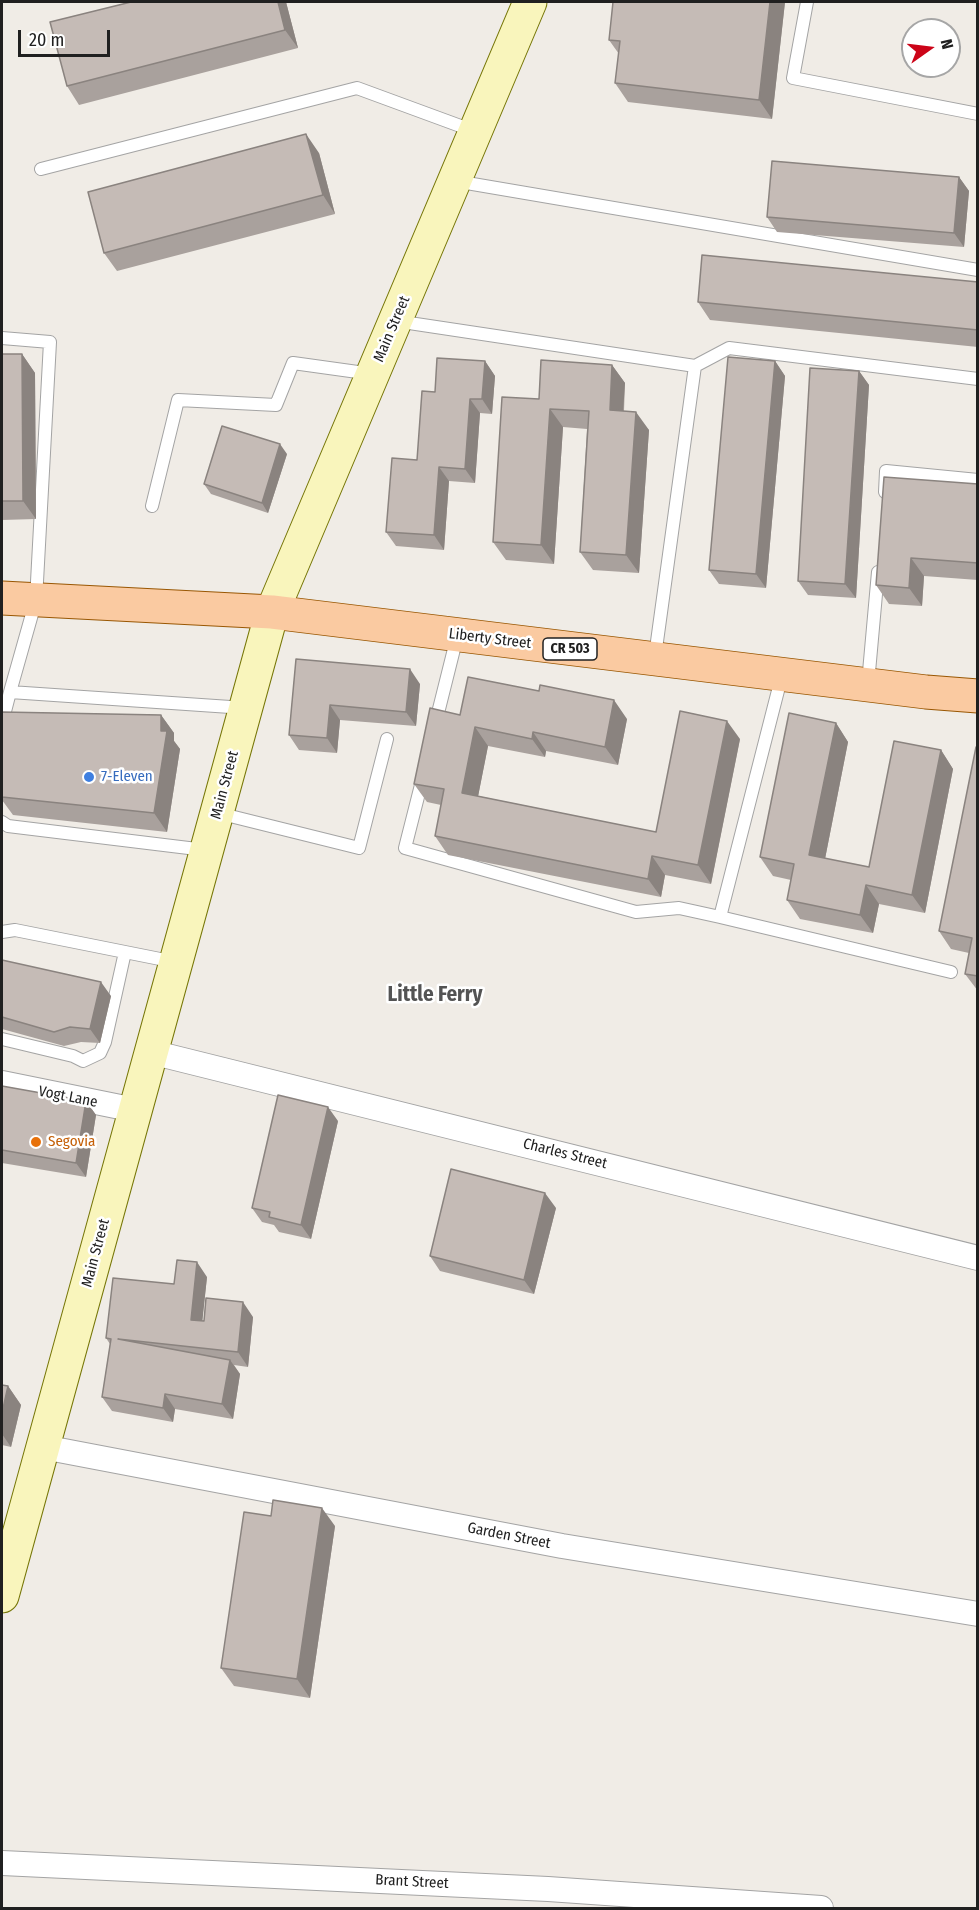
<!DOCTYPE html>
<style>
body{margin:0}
#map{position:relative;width:979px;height:1910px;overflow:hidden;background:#f0ece6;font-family:"Fira Sans Condensed",sans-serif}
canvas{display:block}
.frame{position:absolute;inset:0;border:3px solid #202020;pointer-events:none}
.north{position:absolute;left:901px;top:18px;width:60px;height:60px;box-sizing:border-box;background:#fff;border:2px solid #a6a6a6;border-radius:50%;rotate:76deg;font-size:16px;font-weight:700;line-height:24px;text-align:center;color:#202020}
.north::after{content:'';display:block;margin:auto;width:21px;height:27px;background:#cc0418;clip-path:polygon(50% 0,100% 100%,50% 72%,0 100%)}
.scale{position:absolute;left:18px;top:30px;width:92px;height:27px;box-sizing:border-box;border:3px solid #202020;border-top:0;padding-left:8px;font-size:18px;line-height:21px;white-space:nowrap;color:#202020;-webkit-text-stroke:4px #fff;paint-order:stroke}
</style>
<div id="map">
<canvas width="979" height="1910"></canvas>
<div class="frame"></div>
<div class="north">N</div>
<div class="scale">20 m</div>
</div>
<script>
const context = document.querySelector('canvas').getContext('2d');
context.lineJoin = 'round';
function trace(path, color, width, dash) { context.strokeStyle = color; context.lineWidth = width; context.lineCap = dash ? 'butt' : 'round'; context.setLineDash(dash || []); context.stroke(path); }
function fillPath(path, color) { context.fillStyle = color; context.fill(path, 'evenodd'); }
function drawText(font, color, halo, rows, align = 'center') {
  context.font = font + ' "Fira Sans Condensed",sans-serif'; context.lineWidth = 5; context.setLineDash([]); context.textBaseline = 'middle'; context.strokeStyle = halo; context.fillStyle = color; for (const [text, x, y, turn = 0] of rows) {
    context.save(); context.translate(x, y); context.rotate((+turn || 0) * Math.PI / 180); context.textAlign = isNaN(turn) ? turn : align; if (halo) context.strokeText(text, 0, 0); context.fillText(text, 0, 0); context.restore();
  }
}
const lane = new Path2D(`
 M807 2 793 78 978 114
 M41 169 357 88 474 131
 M455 181 978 270
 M396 321 695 366 729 348 978 379
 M2 338 50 342 36 600 10 692 245 708
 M885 492 886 471 978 480
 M152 506 178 400 276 405 293 363 372 374
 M655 656 695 366
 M782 675 720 917 951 972
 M868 683 878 572
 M2 723 10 692
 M435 725 457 637
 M423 777 405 848 636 912 679 908 720 917
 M218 813 359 848 387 739
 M2 822 8 826 205 850
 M2 932 15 930 175 962
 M2 1039 73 1056 83 1061 100 1053 105 1042 125 952`);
const street = new Path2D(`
 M151 1052 978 1258
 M2 1083 135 1110
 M43 1447 562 1546 978 1614
 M2 1863 548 1889 821 1908`);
const secondary = new Path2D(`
 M2 1596 272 612 530 2`);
const primary = new Path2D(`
 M2 598 272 612 926 692 978 696`);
trace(lane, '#a4a4a4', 14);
trace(street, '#a4a4a4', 26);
trace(secondary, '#767607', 35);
trace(primary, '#995703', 35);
trace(lane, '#fff', 12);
trace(street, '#fff', 24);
trace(secondary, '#f9f5bc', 33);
trace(primary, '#facaa1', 33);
fillPath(new Path2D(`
 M286 2 298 48 79 105 67 86Z
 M613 2H785L772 119 628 102 615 83 619 54 609 40Z
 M319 153 335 214 117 271 104 253Z
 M959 177 969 191 964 247 777 232 767 217Z
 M978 282V347L710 320 698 302Z
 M2 354H22L35 373 36 519 2 520Z
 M485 361 495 376 492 414 480 413 475 483 449 481 444 550 396 546 386 532 417 460 435 392Z
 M775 361 785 376 766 588 719 584 709 570Z
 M612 365 625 383 624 411 649 430 639 573 593 570 580 552 587 429 563 427 554 564 506 560 493 542 539 399Z
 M859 371 869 385 856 598 808 595 798 581Z
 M287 454 268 513 211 494 204 484Z
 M978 484V580L924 576 922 606 889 604 876 585Z
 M296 659 420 684 416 726 340 720 337 753 299 750 289 735Z
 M2 712 161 715 174 733V741L180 749 167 832 13 815 2 800Z
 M460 715 627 719 618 765 546 751 545 757 488 746 478 796 656 832 740 739 711 884 665 875 661 897 448 855 435 836 441 805 427 802 414 784Z
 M836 723 848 742 825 859 869 867 941 750 953 769 925 913 879 904 873 933 800 919 787 900 791 880 773 876 760 857Z
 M978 747V991L965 974 969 953 951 949 939 931Z
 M2 960 111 996 100 1043 81 1042 64 1046 2 1029Z
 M2 1086 86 1101 96 1115 86 1177 2 1163Z
 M338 1121 311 1239 279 1232 274 1225 262 1222 252 1208Z
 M556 1208 534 1294 440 1271 430 1256Z
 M207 1277 202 1321 253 1317 248 1367 234 1365 240 1374 233 1419 175 1409 173 1422 112 1411 102 1397 110 1344 106 1338 174 1284Z
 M2 1385 8 1386 21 1405 11 1447 2 1445Z
 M335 1526 310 1698 234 1686 221 1668Z`), '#a9a19d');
fillPath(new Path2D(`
 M278 2H286L298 48 285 30Z
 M770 2H785L772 119 759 100Z
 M306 134 319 153 335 214 323 195Z
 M959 177 969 191 964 247 954 233Z
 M22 354 35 373 36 519 23 501Z
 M485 361 495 376 492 414 482 399Z
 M775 361 785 376 766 588 756 574Z
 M612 365 625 383 622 428 610 410Z
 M859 371 869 385 856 598 845 584Z
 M470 399 480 413 475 483 465 469Z
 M550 409 563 427 554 564 541 545Z
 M636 412 649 430 639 573 626 555Z
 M280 444 287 454 268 513 262 503Z
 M439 467 449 481 444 550 434 535Z
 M911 558 924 576 922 606 909 588Z
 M410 669 420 684 416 726 406 712Z
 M614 700 627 719 618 765 605 747Z
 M330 705 340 720 337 753 327 738Z
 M161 715 174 733V741L180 749 167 832 154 813 161 731Z
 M727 721 740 739 711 884 698 865Z
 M836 723 848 742 822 874 809 855Z
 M475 727 488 746 475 812 462 793Z
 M533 732 546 751 545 757 532 739Z
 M941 750 953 769 925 913 912 895Z
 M652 856 665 875 661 897 648 879Z
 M866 885 879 904 873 933 860 915Z
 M101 982 111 996 100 1043 90 1029Z
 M86 1101 96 1115 86 1177 76 1163Z
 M328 1107 338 1121 311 1239 301 1225Z
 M545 1193 556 1208 534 1294 524 1280Z
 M197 1262 207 1277 201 1334 191 1320Z
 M243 1302 253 1317 248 1367 238 1352Z
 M230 1360 240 1374 233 1419 222 1404Z
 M8 1386 21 1405 11 1447 2 1434V1413Z
 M165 1394 175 1409 173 1422 163 1408Z
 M322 1508 335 1526 310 1698 297 1679Z`), '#8a837f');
const building = new Path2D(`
 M131 2H278L285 30 67 86 50 22Z
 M613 2H770L759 100 615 83 620 41 609 40Z
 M306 134 323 195 104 253 88 192Z
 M772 161 959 177 954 233 767 217Z
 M702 255 978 282V330L698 302Z
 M2 354H22L23 501H2Z
 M728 357 775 361 756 574 709 570Z
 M437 358 485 361 482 399H470L465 469 439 467 434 535 386 532 392 458 417 460 422 391 435 392Z
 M541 360 612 365 610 410 636 412 626 555 580 552 589 411 550 409 541 545 493 542 502 397 539 399Z
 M810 368 859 371 845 584 798 581Z
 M222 426 280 444 262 503 204 484Z
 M884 477 978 484V563L911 558 909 588 876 585Z
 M296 659 410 669 406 712 330 705 327 738 289 735Z
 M468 677 539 691 540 685 614 700 605 747 533 732 532 739 475 727 462 793 656 832 680 711 727 721 698 865 652 856 648 879 435 836 444 789 414 784 430 708 460 715Z
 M2 712 161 715V731H167L154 813 2 797Z
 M789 713 836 723 809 855 869 867 894 741 941 750 912 895 866 885 860 915 787 900 794 864 760 857Z
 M976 747H978V976L965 974 972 938 939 931Z
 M2 960 101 982 90 1029 70 1027 54 1032 2 1017Z
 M2 1086 86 1101 76 1163 2 1150Z
 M278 1095 328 1107 301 1225 269 1217 270 1212 252 1208Z
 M451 1169 545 1193 524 1280 430 1256Z
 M177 1260 197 1262 191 1320 204 1321 206 1298 243 1302 238 1352 118 1339 230 1360 222 1404 165 1394 163 1408 102 1397 111 1339 106 1338 113 1278 174 1284Z
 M2 1385 8 1386 2 1413Z
 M273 1500 322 1508 297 1679 221 1668 244 1512 271 1516Z`);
fillPath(building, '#c5bbb6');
trace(building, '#8a837f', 1.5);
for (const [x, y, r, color] of [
 [89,777,6,"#3f7fe0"],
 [36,1142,6,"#e8710a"]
]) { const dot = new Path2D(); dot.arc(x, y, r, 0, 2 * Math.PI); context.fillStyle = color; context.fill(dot); trace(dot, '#fff', 2); }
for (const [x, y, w] of [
 [570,649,54]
]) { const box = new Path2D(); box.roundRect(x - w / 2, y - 11, w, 22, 4.5); context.fillStyle = '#fff'; context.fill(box); trace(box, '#202020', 1.5); }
drawText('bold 14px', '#202020', null, [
 ["CR 503",570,649]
]);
drawText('15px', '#202020', '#fff', [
 ["Main Street",392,329,-67],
 ["Liberty Street",490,639,7],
 ["Main Street",225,785,-75],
 ["Vogt Lane",68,1097,11],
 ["Charles Street",565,1154,14],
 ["Main Street",96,1253,-75],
 ["Garden Street",509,1536,11],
 ["Brant Street",412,1882,3]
]);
drawText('15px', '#366cbe', '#fff', [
 ["7-Eleven",101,777]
], 'left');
drawText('15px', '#c56008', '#fff', [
 ["Segovia",48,1142]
], 'left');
drawText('bold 21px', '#535353', '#fff', [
 ["Little Ferry",435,995]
]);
</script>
